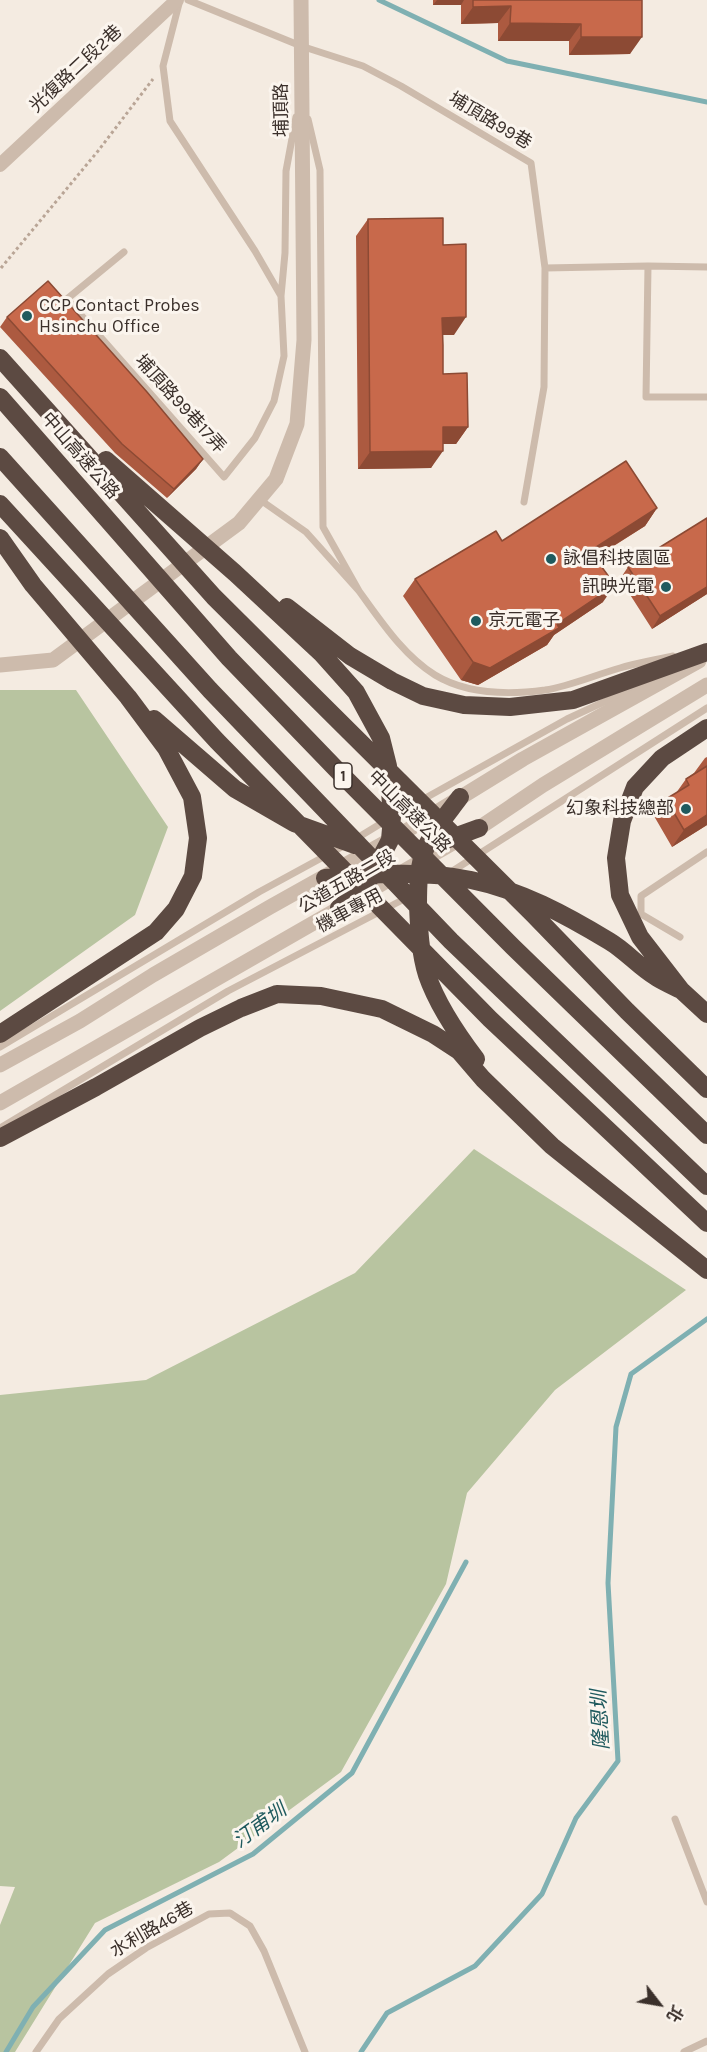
<!DOCTYPE html>
<meta charset="utf-8">
<style>
body{margin:0}
#map{position:relative;width:707px;height:2052px;overflow:hidden;background:#f4ebe1;font-family:Karla,"Noto Sans TC",sans-serif}
canvas{display:block}
.north{position:absolute;left:629px;top:1974px;width:60px;height:60px;-webkit-text-stroke:4px #fbf5ee;paint-order:stroke;rotate:121deg;font-size:16px;font-weight:700;line-height:24px;text-align:center;color:#3b302b}
.north::after{content:'';display:block;margin:auto;width:21px;height:27px;background:#3b302b;clip-path:polygon(50% 0,100% 100%,50% 72%,0 100%)}
</style>
<div id="map">
<canvas width="707" height="2052"></canvas>
<div class="north">北</div>
</div>
<script>
const context = document.querySelector('canvas').getContext('2d');
context.lineJoin = 'round';
function fillPath(path, color) { context.fillStyle = color; context.fill(path, 'evenodd'); }
function trace(path, color, width, dash) { context.strokeStyle = color; context.lineWidth = width; context.lineCap = dash ? 'butt' : 'round'; context.setLineDash(dash || []); context.stroke(path); }
function drawText(font, color, halo, rows, align = 'center') {
  context.font = font + ' Karla,"Noto Sans TC",sans-serif'; context.lineWidth = 6; context.setLineDash([]); context.textBaseline = 'middle'; context.strokeStyle = halo; context.fillStyle = color; for (const [text, x, y, turn = 0] of rows) {
    context.save(); context.translate(x, y); context.rotate((+turn || 0) * Math.PI / 180); context.textAlign = isNaN(turn) ? turn : align; if (halo) context.strokeText(text, 0, 0); context.fillText(text, 0, 0); context.restore();
  }
}
fillPath(new Path2D(`
 M0 690H76L168 827 135 915 0 1011Z
 M474 1149 686 1290 555 1390 467 1493 446 1584 341 1772 219 1862 95 1923 15 2052H0V1925L15 1887 0 1886V1395L146 1380 355 1273Z`), '#b8c4a0');
trace(new Path2D(`
 M379 0 507 61 707 102
 M6 2052 33 2007 105 1930 253 1854 352 1773 466 1562
 M361 2052 387 2013 475 1966 542 1894 576 1818 618 1761 608 1583 616 1427 631 1374 707 1319`), '#7fb0b2', 5);
trace(new Path2D(`
 M1 268 98 151 153 79`), '#b9a596', 3, [3, 3]);
trace(new Path2D(`
 M188 0 301 46 363 66 401 86 531 163 545 268 648 266 707 267
 M124 252 67 299 224 477 255 438 274 401 284 356 281 296 255 251 170 121 163 66 180 0
 M648 266 646 397H707
 M281 296 285 253 286 171 296 117
 M259 499 306 532 359 591 323 527 320 170 308 119
 M524 502 544 387 545 268
 M359 591C381 621 403 655 435 675 468 695 508 695 545 690 570 686 595 675 620 668 637 663 655 660 673 656
 M395 815 567 719 645 683
 M451 872 707 708
 M680 937 641 914V896L707 852
 M0 1047 259 892 349 843 385 821
 M0 1128 228 991 408 897
 M675 1819 707 1902
 M36 2052 59 2019 108 1974 146 1948 209 1914 230 1913 250 1926 264 1951 305 2052
 M684 2052 707 2041`), '#cdbbac', 7);
trace(new Path2D(`
 M0 165 177 0`), '#cdbbac', 14);
trace(new Path2D(`
 M0 665 53 660 239 523 276 479 297 424 304 340 301 0
 M0 1065 80 1021 153 975 270 907 411 828 523 759 699 661
 M0 1103 479 828 543 785 707 685`), '#cdbbac', 15);
trace(new Path2D(`
 M0 358 214 597 533 914 627 1011 707 1089
 M0 397 229 658 339 772 513 947 707 1135
 M0 457 210 690 451 941 707 1186
 M106 460 235 573 322 654 356 692 381 738 388 766 392 817 390 840 366 886 339 908
 M0 504 217 741 490 1019 707 1223
 M0 538 33 585 128 697 166 748 192 797 198 838 193 876 176 909 156 932 0 1034
 M287 607 350 656 392 681 423 696 464 705 510 707 573 700 707 652
 M154 719 235 789 294 823 355 845
 M707 728 662 758 635 787 622 821 616 858 620 895 640 937 681 990 707 1014
 M460 797C449 812 434 829 426 847 418 865 418 886 418 906 419 928 420 953 427 975 437 1004 457 1034 476 1059
 M446 840 479 828
 M325 878C373 874 424 870 471 880 520 890 566 915 609 941 626 951 639 967 656 977 664 982 673 986 681 990
 M0 1138 96 1087 200 1028 241 1008 277 994 321 996 382 1009 433 1034 459 1051 483 1079 552 1146 707 1270`), '#5c4a42', 18);
fillPath(new Path2D(`
 M433 0H642L630 54 569 55V41H498V23L461 24V5H433Z
 M368 219 443 245 454 335H443V374L468 427 456 444H443L431 468 358 469 356 236Z
 M7 317 203 459 196 469 167 498 115 453 0 327Z
 M657 508 645 526 595 558 603 602 554 635 547 645 478 685 461 680 403 596 415 579 502 541Z
 M707 518V594L652 629 620 579 628 567Z
 M707 757V825L672 847 654 816 666 799 676 793 686 779 694 773 705 758Z`), '#ac5a40');
fillPath(new Path2D(`
 M437 0H464L461 5H433Z
 M511 6 498 23 461 24 473 7Z
 M510 23 581 24 569 41H498Z
 M581 37H642L630 54 569 55Z
 M466 317 454 335H430L442 318Z
 M443 427H468L456 444H431Z
 M443 451 431 468 358 469 370 452Z
 M203 459 196 469 167 498 174 489Z
 M657 508 645 526 578 568 590 551Z
 M615 585 603 602 554 635 547 645 478 685 461 680 473 662 557 624Z
 M707 587V594L652 629 660 616Z
 M707 815V825L672 847 684 830Z`), '#8c4a34');
const building = new Path2D(`
 M473 0H642V37H581V24L510 23 511 6 473 7Z
 M443 218V245L466 244V317L442 318 443 345V374L467 373 468 427H443V451L370 452 368 219Z
 M48 281 147 392 203 459 174 489 122 444 7 317Z
 M626 461 657 508 590 551 615 585 557 624 559 628 490 668 473 662 415 579 496 531 502 541Z
 M707 518V587L660 616 628 567Z
 M707 766V815L684 830 666 799 689 785 686 779Z`);
fillPath(building, '#c8694b');
trace(building, '#8c4a34', 1.5);
for (const [x, y, r, color] of [
 [27,316,6,"#1f5a5e"],
 [551,559,6,"#1f5a5e"],
 [666,587,6,"#1f5a5e"],
 [476,621,6,"#1f5a5e"],
 [686,809,6,"#1f5a5e"]
]) { const dot = new Path2D(); dot.arc(x, y, r, 0, 2 * Math.PI); context.fillStyle = color; context.fill(dot); trace(dot, '#fbf5ee', 2); }
for (const [x, y, w] of [
 [343,776,18]
]) { const box = new Path2D(); box.roundRect(x - w / 2, y - 13, w, 26, 4.5); context.fillStyle = '#fbf5ee'; context.fill(box); trace(box, '#3b302b', 1.5); }
drawText('bold 16px', '#3b302b', null, [
 ["1",343,776]
]);
drawText('18px', '#3b302b', '#fbf5ee', [
 ["光復路二段2巷",76,69,-43],
 ["埔頂路",282,110,-91],
 ["埔頂路99巷",490,121,31],
 ["埔頂路99巷17弄",180,404,48],
 ["中山高速公路",80,456,49],
 ["中山高速公路",409,812,45],
 ["公道五路二段",347,882,-30],
 ["機車專用",350,911,-28],
 ["水利路46巷",152,1930,-30]
]);
drawText('18px', '#3b302b', '#fbf5ee', [
 ["CCP Contact Probes",39,306],
 ["Hsinchu Office",39,327],
 ["詠倡科技園區",563,559],
 ["訊映光電",654,587,"right"],
 ["京元電子",488,621],
 ["幻象科技總部",674,809,"right"]
], 'left');
drawText('italic 20px', '#1f5a5e', '#fbf5ee', [
 ["隆恩圳",601,1720,-93],
 ["汀甫圳",260,1826,-36]
]);
</script>
